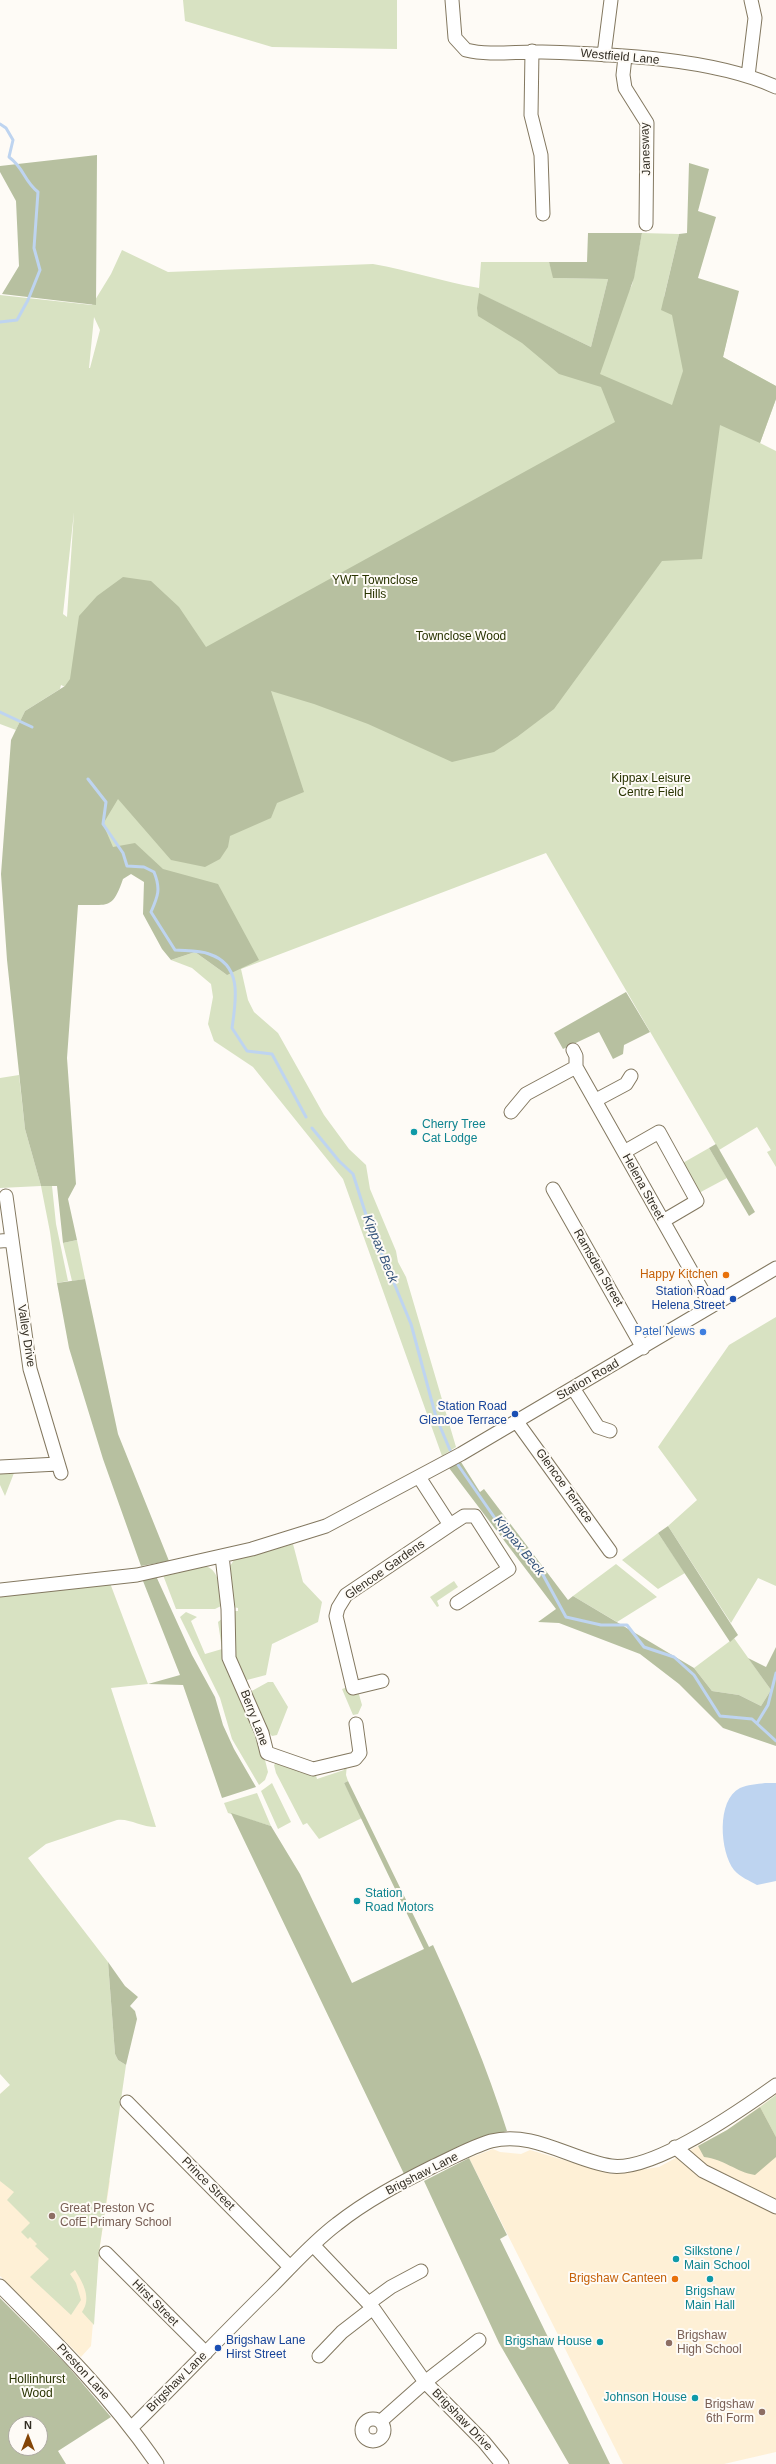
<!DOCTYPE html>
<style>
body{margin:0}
#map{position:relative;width:776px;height:2464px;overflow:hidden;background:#fefbf6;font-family:Helvetica,sans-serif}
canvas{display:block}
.north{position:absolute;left:8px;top:2416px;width:40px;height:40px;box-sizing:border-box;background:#fefbf6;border:1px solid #ada9a2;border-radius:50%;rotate:0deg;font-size:11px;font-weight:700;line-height:16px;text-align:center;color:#332e24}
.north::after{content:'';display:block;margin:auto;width:14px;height:18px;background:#844507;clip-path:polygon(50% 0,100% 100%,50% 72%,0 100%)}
</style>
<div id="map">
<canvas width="776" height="2464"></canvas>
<div class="north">N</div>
</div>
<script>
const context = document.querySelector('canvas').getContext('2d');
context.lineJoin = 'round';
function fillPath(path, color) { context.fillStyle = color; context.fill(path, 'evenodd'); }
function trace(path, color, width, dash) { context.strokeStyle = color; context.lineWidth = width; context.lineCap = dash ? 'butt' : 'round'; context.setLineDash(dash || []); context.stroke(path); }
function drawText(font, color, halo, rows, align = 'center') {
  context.font = font + ' Helvetica,sans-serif'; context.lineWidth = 4; context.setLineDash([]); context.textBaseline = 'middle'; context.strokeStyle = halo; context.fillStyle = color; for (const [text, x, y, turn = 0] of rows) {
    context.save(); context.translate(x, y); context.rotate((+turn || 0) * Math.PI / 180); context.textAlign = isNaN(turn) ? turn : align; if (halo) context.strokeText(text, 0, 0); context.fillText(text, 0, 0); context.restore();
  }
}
fillPath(new Path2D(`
 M10 2085 110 2181 99 2252 91 2346 81 2357 0 2276V2094Z
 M776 2095V2452L724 2464H623L469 2158 493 2149 500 2152 521 2154 530 2150 611 2174 659 2167 727 2130Z`), '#fef0d6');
fillPath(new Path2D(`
 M183 0H397V49L272 47 185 21Z
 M642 233 679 234 664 297 731 321 723 357 776 386V399L760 443 776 451V1167L767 1152 771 1150 757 1127 719 1150 546 853 241 969 248 1000 254 1012 278 1033 324 1115 349 1149 366 1165 370 1189 396 1251 398 1262 406 1277 456 1447 442 1456 343 1179 253 1067 214 1041 208 1024 213 997 211 984 192 968 171 960 195 952 227 975 161 884 128 865 117 891 76 692 61 685 60 689 25 711 16 730 0 724V295L92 305 111 274 122 250 168 272 373 264C409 270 443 282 479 288L481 262H549L554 278 608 279 591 347 482 295 594 356 632 285ZM94 317 100 330 90 368H89ZM74 512 67 617 63 614Z
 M19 1075 25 1129 41 1186H52L56 1224 68 1281 57 1283 50 1232 41 1186 0 1188V1078Z
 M709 1148 727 1178 697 1194 681 1164Z
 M77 1240 85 1279 72 1281 63 1243Z
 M776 1317V1586L758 1578 731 1623 668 1526 697 1500 658 1447 729 1345Z
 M0 1473H14L5 1496 0 1485Z
 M658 1533 685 1573 658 1589 622 1560Z
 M293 1544 303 1582 322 1602 318 1622 272 1644 266 1675 247 1680 242 1679 233 1661V1611H238V1608L233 1607 230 1566 234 1560Z
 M616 1564 657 1597 617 1622 573 1596Z
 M205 1566C222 1571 219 1592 221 1606L215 1609H176L163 1575Z
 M454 1581 458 1587 437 1601 439 1606 437 1607 430 1597Z
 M110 1583 148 1684 111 1688 156 1827C141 1827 129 1818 117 1820L46 1844 28 1858 108 1962 115 2054 118 2060 126 2065 99 2252 94 2325 82 2312C92 2298 83 2283 75 2270L70 2274 76 2283 81 2300 71 2315 30 2277 49 2259 35 2246 37 2244 30 2237 28 2239 21 2232 30 2223 7 2200 14 2192 0 2181V2094L10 2085 0 2074V1596Z
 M186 1612 197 1617 191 1621 205 1654 222 1649 218 1622 223 1618 224 1648 260 1740 268 1772 265 1780 259 1785 232 1739 220 1698 180 1617Z
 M734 1638 771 1690 761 1706 739 1695 712 1691 694 1668Z
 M268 1682H273L288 1707 277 1735 272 1736 264 1728 250 1692Z
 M348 1687 358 1691 362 1705 358 1714 353 1715 342 1689Z
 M277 1762 315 1772 317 1779 344 1770 342 1764H347L346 1775 348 1781 344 1783 362 1818 319 1839 307 1823 303 1825 276 1773 274 1765Z
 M272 1783 291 1822 278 1829 261 1791Z
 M257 1793 271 1826 228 1813 224 1803Z
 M776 2095V2137L760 2107Z`), '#d8e2c2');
fillPath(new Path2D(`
 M97 155 96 305 2 294 19 266 16 201 0 172V166Z
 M689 163 709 169 698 211 716 217 698 278 739 291 723 357 776 386V399L760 443 720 425 702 559 662 561 554 709 517 737 494 752 452 762 368 724 314 704 271 691 304 792 277 803 271 818 230 836 228 847 220 859 205 867 171 860 118 799 103 824 113 847 135 843 163 869 218 884 259 960 227 975 195 952 171 960 162 949 143 914 144 882 131 874 123 879C112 911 108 904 78 905L67 1058 76 1184 68 1199 77 1240 63 1243 57 1186H41L25 1129 7 960 1 874 11 740 25 711 65 686 70 679 79 616 97 596 123 577 151 581 179 607 206 647 615 422 601 387 559 374 522 343 478 316 477 308 479 293 591 347 608 279 553 278 549 262H587L588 233H642L634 278 600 374 672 405 683 371 672 315 661 310 679 234 687 233Z
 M626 992 650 1032 624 1045 623 1054 613 1059 599 1032 563 1049 554 1033Z
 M716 1144 755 1212 749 1216 709 1148Z
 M85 1279 118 1434 169 1561 141 1566 103 1459 69 1348 57 1283Z
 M461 1462 480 1492 484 1489 568 1600 573 1596 694 1668 712 1691 739 1695 761 1706 771 1690 748 1658 766 1667 776 1647V1746L723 1728 679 1684 640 1654 559 1623 538 1622 556 1609 449 1468Z
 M668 1526 738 1635 730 1642 658 1533Z
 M156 1576 192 1655 215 1697 223 1725 234 1749 256 1787 222 1798 183 1685 148 1684 180 1675 143 1581Z
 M348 1781 429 1947 433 1945C461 2006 487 2067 507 2131L470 2142 404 2174 231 1813 271 1826 300 1874 352 1983 424 1949 344 1783Z
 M108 1962 125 1986 138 1997 130 2006 135 2011 137 2019 126 2065 118 2060 115 2054Z
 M760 2107 776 2137V2157L755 2175C736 2172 724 2159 704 2157L698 2146 727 2130Z
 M469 2158 507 2235 500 2239 610 2464H569L499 2343 424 2181Z
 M0 2298 66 2364 111 2417 58 2451 66 2464H0ZM16 2424H40V2448H16Z`), '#b7c0a0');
fillPath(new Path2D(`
 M765 1783H776V1881L757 1885C750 1881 740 1877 734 1870 720 1852 716 1800 740 1788 747 1785 757 1784 765 1783Z`), '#bed4f0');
trace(new Path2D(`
 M0 124 6 128 13 140 9 157C25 169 23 180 38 192L34 248 40 270 28 300 17 320 0 322
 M0 712 32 727
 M88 779 106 802 103 824 123 853 127 866 144 867 154 872C161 889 158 896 151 912L175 950C186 951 199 950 209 954 243 965 236 1000 232 1028L247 1051 272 1054 306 1117
 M312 1128 339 1161 353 1174 367 1218 411 1324 436 1417 450 1450
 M456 1462 508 1537 543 1575 566 1617 601 1625H627L644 1647 674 1657 694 1675 720 1716 752 1719 776 1741
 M757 1723 768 1705 776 1673`), '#bed4f0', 3);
const minor = new Path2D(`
 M452 0 455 38 466 50C490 56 518 51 542 52 612 54 713 58 776 87
 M532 51 531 115 541 155 543 214
 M604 55 611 0
 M625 57 623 75 625 88 647 123 646 224
 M748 76 755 18 751 0
 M573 1050 576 1056V1067
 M576 1067 711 1306
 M596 1100 626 1084 631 1076
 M511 1112 526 1094 576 1067
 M624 1152 659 1132 697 1201 663 1221
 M553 1189 643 1348
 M6 1196 30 1369 61 1473
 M0 1241 12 1240
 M573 1388 598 1427 610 1431
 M517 1422 610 1551
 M0 1467 58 1464
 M450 1525 464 1516H475L509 1569 457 1603
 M222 1556 228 1609 229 1658 262 1733 267 1753 313 1769 355 1759 360 1753 356 1724
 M0 1590 137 1575 252 1549 326 1526 461 1454 776 1268
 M382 1681 353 1688 336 1616 338 1608 346 1595 450 1525 419 1477
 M127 2102 290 2267
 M675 2147 703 2171 776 2207
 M313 2245 373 2308 425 2382 484 2442 502 2464
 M106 2253 206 2353
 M0 2286C57 2343 112 2398 157 2464
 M369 2303 391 2287 421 2271
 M319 2356 342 2332 373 2308
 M362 2430a11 11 0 1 1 22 0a11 11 0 1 1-22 0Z
 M381 2421 425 2382 479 2340
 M132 2427C179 2381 225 2332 272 2286 293 2265 313 2242 337 2224 366 2201 400 2183 434 2166 452 2158 471 2147 491 2141 533 2130 571 2160 611 2166 653 2172 741 2110 776 2085`);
trace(minor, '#837860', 15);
trace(minor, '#fff', 13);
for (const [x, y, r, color] of [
 [414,1132,4,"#0f9aa8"],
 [726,1275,4,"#e8710a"],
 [733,1299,4,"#1a4fb4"],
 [703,1332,4,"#3f7fe0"],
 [515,1414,4,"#1a4fb4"],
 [357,1901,4,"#0f9aa8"],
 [52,2216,4,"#8d6e63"],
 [676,2259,4,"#0f9aa8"],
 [675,2279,4,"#e8710a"],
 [710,2279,4,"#0f9aa8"],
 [600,2342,4,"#0f9aa8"],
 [669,2343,4,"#8d6e63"],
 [218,2348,4,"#1a4fb4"],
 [695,2398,4,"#0f9aa8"],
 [762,2412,4,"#8d6e63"]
]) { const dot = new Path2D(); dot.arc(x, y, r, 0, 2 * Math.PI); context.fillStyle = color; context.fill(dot); trace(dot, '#fefbf6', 1.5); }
drawText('12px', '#332e24', '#fefbf6', [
 ["Westfield Lane",620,57,5],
 ["Janesway",646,149,-92],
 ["Helena Street",643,1187,61],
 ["Ramsden Street",598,1268,60],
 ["Valley Drive",26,1336,81],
 ["Station Road",588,1380,-30],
 ["Glencoe Terrace",564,1486,54],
 ["Glencoe Gardens",385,1570,-35],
 ["Berry Lane",254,1718,69],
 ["Brigshaw Lane",422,2174,-27],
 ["Prince Street",208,2184,45],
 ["Hirst Street",155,2303,45],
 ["Preston Lane",83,2372,47],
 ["Brigshaw Lane",177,2382,-45],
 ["Brigshaw Drive",462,2420,46]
]);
drawText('12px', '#283300', '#fefbf6', [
 ["YWT Townclose",375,581],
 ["Hills",375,595],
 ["Townclose Wood",461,637],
 ["Kippax Leisure",651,779],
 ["Centre Field",651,793],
 ["Hollinhurst",37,2380],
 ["Wood",37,2394]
]);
drawText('12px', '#0d838f', '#fefbf6', [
 ["Cherry Tree",422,1125],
 ["Cat Lodge",422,1139],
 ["Station",365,1894],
 ["Road Motors",365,1908],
 ["Silkstone /",684,2252],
 ["Main School",684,2266],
 ["Brigshaw",710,2292,"center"],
 ["Main Hall",710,2306,"center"],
 ["Brigshaw House",592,2342,"right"],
 ["Johnson House",687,2398,"right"]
], 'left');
drawText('12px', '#c56008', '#fefbf6', [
 ["Happy Kitchen",718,1275],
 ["Brigshaw Canteen",667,2279]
], 'right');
drawText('12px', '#164399', '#fefbf6', [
 ["Station Road",725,1292],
 ["Helena Street",725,1306],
 ["Station Road",507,1407],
 ["Glencoe Terrace",507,1421],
 ["Brigshaw Lane",226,2341,"left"],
 ["Hirst Street",226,2355,"left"]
], 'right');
drawText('12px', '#366cbe', '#fefbf6', [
 ["Patel News",695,1332]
], 'right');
drawText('12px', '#785e54', '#fefbf6', [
 ["Great Preston VC",60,2209],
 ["CofE Primary School",60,2223],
 ["Brigshaw",677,2336],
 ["High School",677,2350],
 ["Brigshaw",754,2405,"right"],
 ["6th Form",754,2419,"right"]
], 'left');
drawText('italic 13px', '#35547b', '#fefbf6', [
 ["Kippax Beck",380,1249,68],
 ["Kippax Beck",519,1546,51]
]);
</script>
